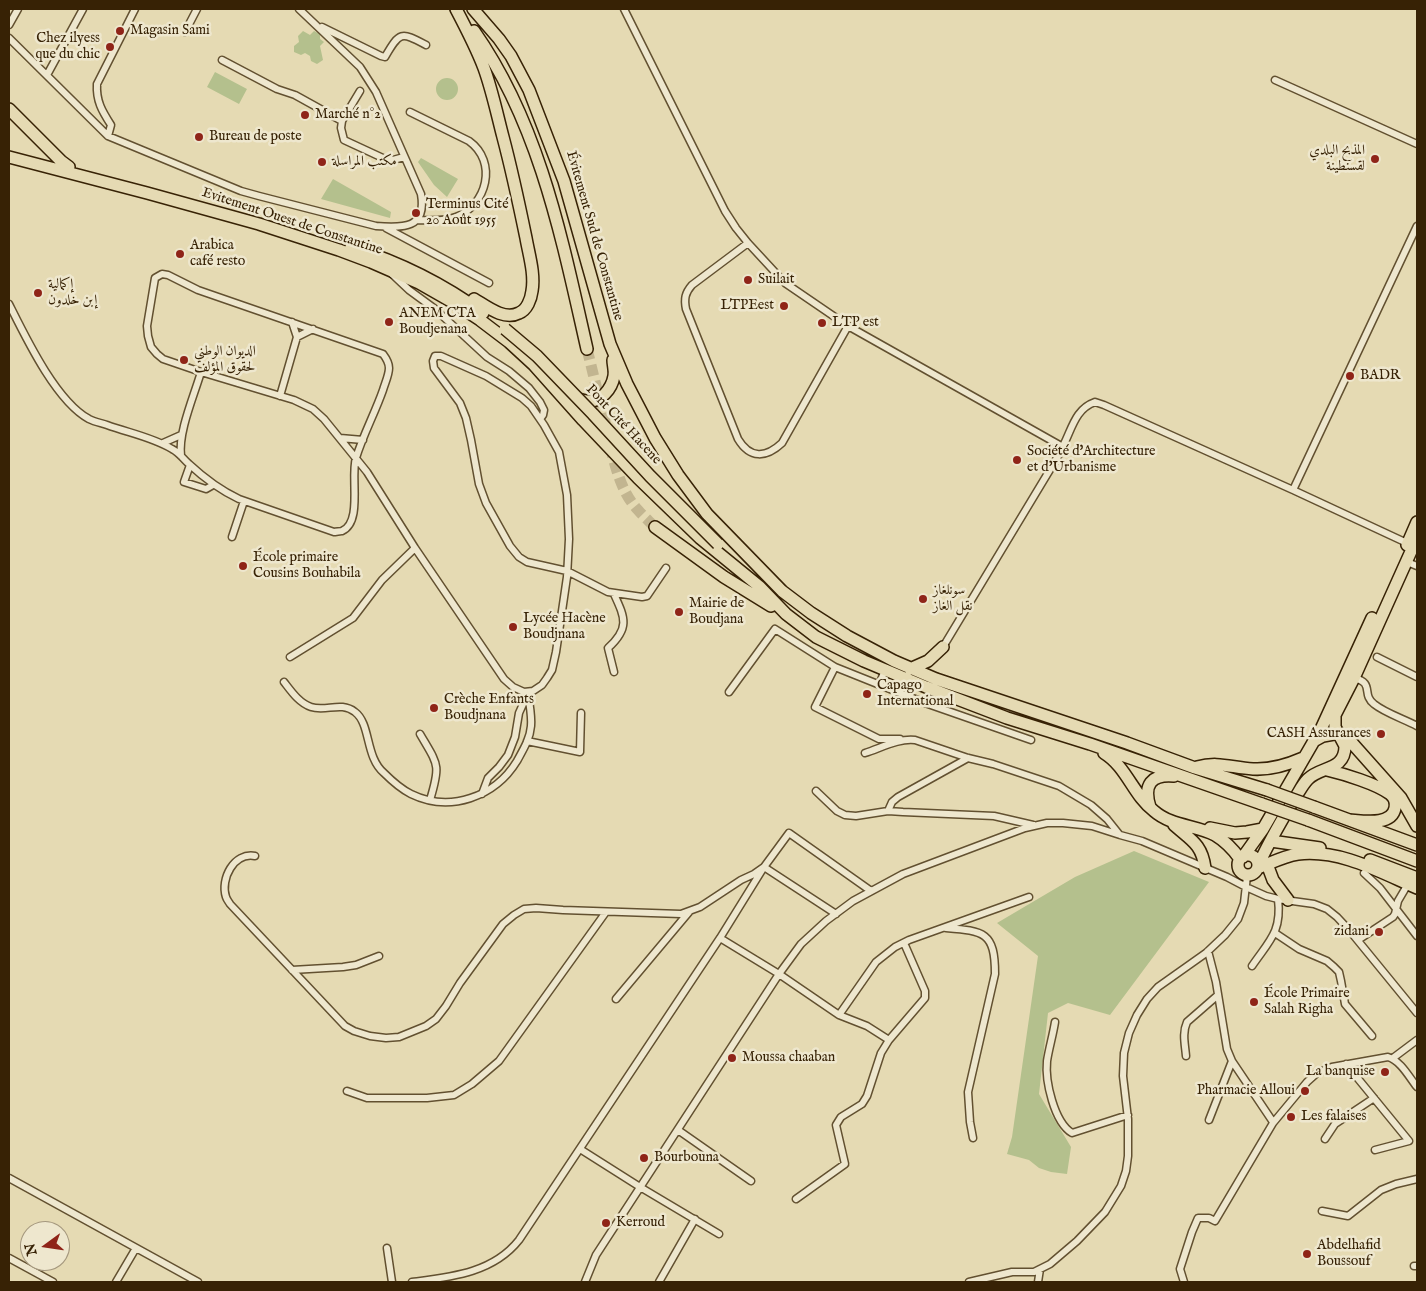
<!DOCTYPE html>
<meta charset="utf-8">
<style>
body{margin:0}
#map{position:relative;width:1426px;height:1291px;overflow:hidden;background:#e5dab3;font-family:"IM FELL English",serif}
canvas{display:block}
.frame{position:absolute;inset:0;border:10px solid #372205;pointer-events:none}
.north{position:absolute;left:20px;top:1221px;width:50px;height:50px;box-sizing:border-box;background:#eee7ce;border:1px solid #a5987e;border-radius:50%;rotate:256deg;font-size:14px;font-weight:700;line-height:20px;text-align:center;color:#372205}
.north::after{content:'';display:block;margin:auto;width:18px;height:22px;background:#8f2418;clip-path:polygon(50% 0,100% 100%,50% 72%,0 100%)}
</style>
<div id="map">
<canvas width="1426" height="1291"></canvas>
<div class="frame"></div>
<div class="north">N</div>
</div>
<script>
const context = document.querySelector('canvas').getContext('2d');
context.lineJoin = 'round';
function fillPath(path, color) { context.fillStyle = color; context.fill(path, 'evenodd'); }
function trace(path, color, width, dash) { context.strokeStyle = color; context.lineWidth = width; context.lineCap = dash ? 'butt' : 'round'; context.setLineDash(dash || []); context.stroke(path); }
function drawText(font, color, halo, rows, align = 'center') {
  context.font = font + ' "IM FELL English",Amiri,serif'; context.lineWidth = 5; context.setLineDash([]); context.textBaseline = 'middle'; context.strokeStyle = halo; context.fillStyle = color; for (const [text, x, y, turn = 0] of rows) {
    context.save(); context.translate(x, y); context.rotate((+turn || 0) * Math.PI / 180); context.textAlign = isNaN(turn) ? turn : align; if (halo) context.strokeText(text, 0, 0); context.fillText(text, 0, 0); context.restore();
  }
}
fillPath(new Path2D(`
 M303 31 310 35 314 31 320 34V39L324 42 320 46 323 60 317 64 311 61 310 56 305 53 301 55 294 52V46L299 42 298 36Z
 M215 72 247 89 239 104 207 87Z
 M436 89a11 11 0 1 1 22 0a11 11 0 1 1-22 0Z
 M421 158 458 179 447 197 434 185 418 162Z
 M333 179 391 212 390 218 321 199Z
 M1134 851 1209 882 1110 1015 1068 1003 1048 1013 1039 1094 1071 1147 1067 1174 1051 1172 1039 1168 1029 1160 1007 1154 1012 1137 1038 956 997 923 1075 877Z`), '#b4c08d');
trace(new Path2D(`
 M587 349 607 430
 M610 446C616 468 621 492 638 510 643 516 649 521 655 527`), '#c2b590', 11, [11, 5.5]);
const street = new Path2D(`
 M624 9 725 211 736 228 748 243 785 283 848 326 1063 447
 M9 25 18 9
 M322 27 381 56 385 57C400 31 401 32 426 45
 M185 32 197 9
 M9 38 108 136 241 191 259 196 376 226C403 228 427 229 421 194L376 92 360 67 299 9
 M222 60 277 89 295 95 342 121
 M47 75 83 9
 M1275 80 1417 144
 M360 91 342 121 341 128 344 140 385 159 393 160 404 157
 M410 112 469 141C498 162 487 205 456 217 444 222 429 220 417 220
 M108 136 111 125C102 111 96 101 97 84L135 9
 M386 228 489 283
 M748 243 692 285C685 293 684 299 686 309L738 439C750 459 766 458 782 443L848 326
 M392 274 409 290 435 309 487 357 509 371 529 388 540 402 544 410 543 415 540 419
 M9 304C26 338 56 401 89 419 95 422 101 423 107 425 129 433 152 437 172 449 179 452 183 459 189 464 204 478 220 490 239 499L334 532C335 532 341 531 342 531 363 522 350 476 356 458 363 435 375 413 383 390 385 383 389 375 389 368 389 362 386 358 383 354L198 290 168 275 162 274 155 278 147 326 148 336 151 347 157 354 163 359 201 372 294 400 313 409 324 419 367 472 415 548 504 679 513 687 524 692 533 691 542 685 547 678 552 670 556 652 567 577 569 539 567 495 559 452 544 425 531 406 522 398 486 376 441 356H435L433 361 434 368 460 403 466 418 471 440 479 484 486 503 510 546 519 557 527 562 567 571 608 592 642 597 647 596 666 568
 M292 322 297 337 313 329
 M280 396 297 337
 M340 438 363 440
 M163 443 181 435
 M181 456C178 432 194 396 201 372
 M190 465 184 482 206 489 213 485
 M1293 490 1417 226
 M232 537 244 501
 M1407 562 1417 566
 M943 647 1051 468C1055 461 1060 454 1063 446 1072 429 1075 409 1095 402L1104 405 1293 490 1407 543
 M290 657 353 618 382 580 415 548
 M1377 657 1417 677
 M835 667 815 707 879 739H900
 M614 672 608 648C630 628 625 618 614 594
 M1354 678C1375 683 1361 694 1374 704 1385 713 1404 719 1417 726
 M284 682C291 691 299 703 311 707 326 712 341 701 355 712 371 724 365 757 384 773 392 781 401 789 411 794 450 813 495 797 517 761 523 750 530 739 531 726 532 715 529 703 528 692
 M879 685 885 670
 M729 692 775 629 835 667 925 703 1031 740
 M420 734C438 765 441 764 430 800
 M527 741 580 752 581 713
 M865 753C881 748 899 738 915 740L968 758 993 764 1059 786 1091 805 1107 819 1119 834
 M816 791 837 811 845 815 856 816 888 811 903 812 994 816 1033 825
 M482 794 488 778 499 767 508 755 515 737 519 713 528 693
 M888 811 892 802 898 797 968 758
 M255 856C234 852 220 879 226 897 227 900 229 902 230 904L345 1026 354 1031 370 1036 386 1038 399 1037 426 1026 436 1019 446 1006 460 983 503 924 514 915 524 909 536 908 563 910 681 914 700 907 741 880 754 874 764 867 836 914
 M1364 873 1380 888 1417 936
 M946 928C984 931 995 932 995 974L968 1092 970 1122 973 1138
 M1275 933 1299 949 1327 961 1334 967 1339 972 1341 981 1345 1004 1372 1036
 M720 938 779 974 839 1015 876 962 895 947 909 940 1029 897
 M1358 940 1393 917 1395 914 1398 901 1408 884
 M1208 951 1216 982 1227 1049 1232 1061 1273 1122
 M1252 966C1269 941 1282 932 1278 899
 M292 970 343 967 356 965 379 956
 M616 999 689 912
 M839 1015 867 1026 889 1040
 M1055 1022C1053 1035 1049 1048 1047 1061 1045 1081 1054 1122 1072 1133L1128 1115
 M1186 1056C1185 1044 1182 1033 1187 1022L1218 995
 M1393 1058 1417 1040
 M1346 1064 1409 1141 1375 1150
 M347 1091 367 1098H427L454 1095 472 1084 499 1061 606 912
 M1209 1120 1232 1061
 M678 1130 751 1181
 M1325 1139 1335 1124 1374 1098
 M580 1149 640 1187 719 1234
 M9 1178 198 1282
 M796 1199 845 1164 836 1125 841 1117 862 1104 867 1096 881 1053 889 1040 925 998V991L904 943
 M1322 1211 1348 1216 1381 1190 1396 1184 1417 1179
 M387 1248 392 1282
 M9 1258 53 1282
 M1414 1266H1417
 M116 1282 136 1248
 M412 1282C451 1277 493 1273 519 1240L720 938 764 867 789 833 871 891
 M585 1282 596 1255 779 974 801 944 826 921 853 901 903 874 1025 828 1047 823H1063L1092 826 1120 835 1142 841 1227 877 1246 887 1266 896 1278 899 1314 904 1327 909 1337 917 1350 931 1417 1013
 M659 1282 695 1219
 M969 1282 1012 1272H1034L1050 1264 1077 1241 1105 1212 1121 1186 1126 1171 1128 1156V1119L1123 1076 1124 1053 1129 1033 1137 1015 1147 999 1158 987 1206 953 1225 935 1238 919 1244 903 1247 876
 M1038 1282 1040 1269
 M1184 1282 1180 1269 1192 1232 1198 1218H1209L1215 1221 1273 1123 1307 1082 1317 1073 1332 1067 1388 1057C1401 1061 1409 1077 1417 1087`);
const highway = new Path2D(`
 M456 9C466 28 476 47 484 68 492 90 497 114 503 137 512 171 519 204 526 238 529 255 535 274 532 291 531 299 527 310 519 313 504 321 486 306 474 299
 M473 9 499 39 511 56 529 90 564 181 610 344 627 384 655 438 678 475 707 514 782 591 811 613 847 636 894 661 936 679 1127 743 1195 768 1267 790
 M474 31C540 125 562 239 587 349
 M9 109 61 161 69 167
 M9 157 147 193 259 224 339 250 371 262 419 283 454 303 480 320 509 342 534 365 583 420 638 478 700 538 760 587 786 614 816 637 864 661 926 687 1007 718 1090 744 1262 804
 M351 247C399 262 442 283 483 313
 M575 398C579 399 583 401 587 401 601 403 612 388 614 376 615 370 613 365 613 360
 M655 527 724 577 771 606
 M1407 545 1417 522
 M910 669 928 661 943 647
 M1314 741 1323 736 1334 734 1340 735 1352 743 1401 798 1417 826
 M1104 753C1127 767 1133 795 1154 811 1171 826 1195 825 1215 835 1225 841 1233 849 1240 859
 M1197 767C1219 761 1232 768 1253 769 1270 770 1287 765 1303 758
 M1327 770C1344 774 1377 784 1390 794 1394 797 1396 803 1395 808 1392 826 1363 821 1350 820
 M1150 807C1143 785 1151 774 1174 776
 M1314 807 1417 845
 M1308 820 1417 861
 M1174 825C1191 840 1202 844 1205 868
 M1210 828 1235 833 1247 832 1263 829
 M1271 841 1320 848
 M1238 865a10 10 0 1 1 20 0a10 10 0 1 1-20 0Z
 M1243 857 1263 829 1322 727 1372 618
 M1370 860 1417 878
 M1267 864 1273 880 1288 900
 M1258 866C1268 843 1281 822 1293 801 1298 794 1302 785 1308 779 1321 766 1345 771 1345 746L1335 727V715L1354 678 1417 538
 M1258 868C1271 863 1284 856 1298 854 1340 849 1380 872 1417 888`);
trace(street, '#625030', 9);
trace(highway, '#372205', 14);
trace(street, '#eee7ce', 6);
trace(highway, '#e5dab3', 11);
const highwayBridge = new Path2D(`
 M505 329 537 356 593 414 650 476 718 544
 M1267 790 1314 807
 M1262 804 1308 820`);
trace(highwayBridge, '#372205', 14, []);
trace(highwayBridge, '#e5dab3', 11);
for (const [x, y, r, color] of [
 [120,31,5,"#8f2418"],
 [110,47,5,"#8f2418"],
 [305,115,5,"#8f2418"],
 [199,137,5,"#8f2418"],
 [1375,159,5,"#8f2418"],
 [322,162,5,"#8f2418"],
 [416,213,5,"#8f2418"],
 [180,254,5,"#8f2418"],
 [748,280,5,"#8f2418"],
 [38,293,5,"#8f2418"],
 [784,306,5,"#8f2418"],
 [389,322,5,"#8f2418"],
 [822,323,5,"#8f2418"],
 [184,360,5,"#8f2418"],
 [1350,376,5,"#8f2418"],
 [1017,460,5,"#8f2418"],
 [243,566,5,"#8f2418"],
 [923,599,5,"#8f2418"],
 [679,612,5,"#8f2418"],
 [513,627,5,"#8f2418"],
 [867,694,5,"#8f2418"],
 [434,708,5,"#8f2418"],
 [1381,734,5,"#8f2418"],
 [1379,932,5,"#8f2418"],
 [1254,1002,5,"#8f2418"],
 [732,1058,5,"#8f2418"],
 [1385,1072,5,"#8f2418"],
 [1305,1091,5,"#8f2418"],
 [1291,1117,5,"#8f2418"],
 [644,1158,5,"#8f2418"],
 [606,1223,5,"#8f2418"],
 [1307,1254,5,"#8f2418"]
]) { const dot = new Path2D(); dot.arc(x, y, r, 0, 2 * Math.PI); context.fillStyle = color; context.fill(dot); trace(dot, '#eee7ce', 2); }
drawText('14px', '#372205', '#eee7ce', [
 ["Magasin Sami",130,31],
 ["Chez ilyess",100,39,"right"],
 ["que du chic",100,55,"right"],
 ["Marché n°2",315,115],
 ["Bureau de poste",209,137],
 ["المذبح البلدي",1365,151,"right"],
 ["لقسنطينة",1365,167,"right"],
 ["مكتب المراسلة",332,162],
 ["Terminus Cité",426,205],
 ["20 Août 1955",426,221],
 ["Arabica",190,246],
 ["café resto",190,262],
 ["Suilait",758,280],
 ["إكمالية",48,285],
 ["إبن خلدون",48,301],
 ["LTPEest",774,306,"right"],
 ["ANEM CTA",399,314],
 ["Boudjenana",399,330],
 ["LTP est",832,323],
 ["الديوان الوطني",194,352],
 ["لحقوق المؤلف",194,368],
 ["BADR",1360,376],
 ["Société d'Architecture",1027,452],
 ["et d'Urbanisme",1027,468],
 ["École primaire",253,558],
 ["Cousins Bouhabila",253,574],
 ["سونلغاز",933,591],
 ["نقل الغاز",933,607],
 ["Mairie de",689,604],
 ["Boudjana",689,620],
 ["Lycée Hacène",523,619],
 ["Boudjnana",523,635],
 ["Capago",877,686],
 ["International",877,702],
 ["Crèche Enfants",444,700],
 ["Boudjnana",444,716],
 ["CASH Assurances",1371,734,"right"],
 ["zidani",1369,932,"right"],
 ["École Primaire",1264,994],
 ["Salah Righa",1264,1010],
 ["Moussa chaaban",742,1058],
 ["La banquise",1375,1072,"right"],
 ["Pharmacie Alloui",1295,1091,"right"],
 ["Les falaises",1301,1117],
 ["Bourbouna",654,1158],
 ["Kerroud",616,1223],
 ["Abdelhafid",1317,1246],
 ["Boussouf",1317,1262]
], 'left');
drawText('14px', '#372205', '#eee7ce', [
 ["Evitement Ouest de Constantine",292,222,18],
 ["Évitement Sud de Constantine",594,236,74],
 ["Pont Cité Hacene",623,425,47]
]);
</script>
